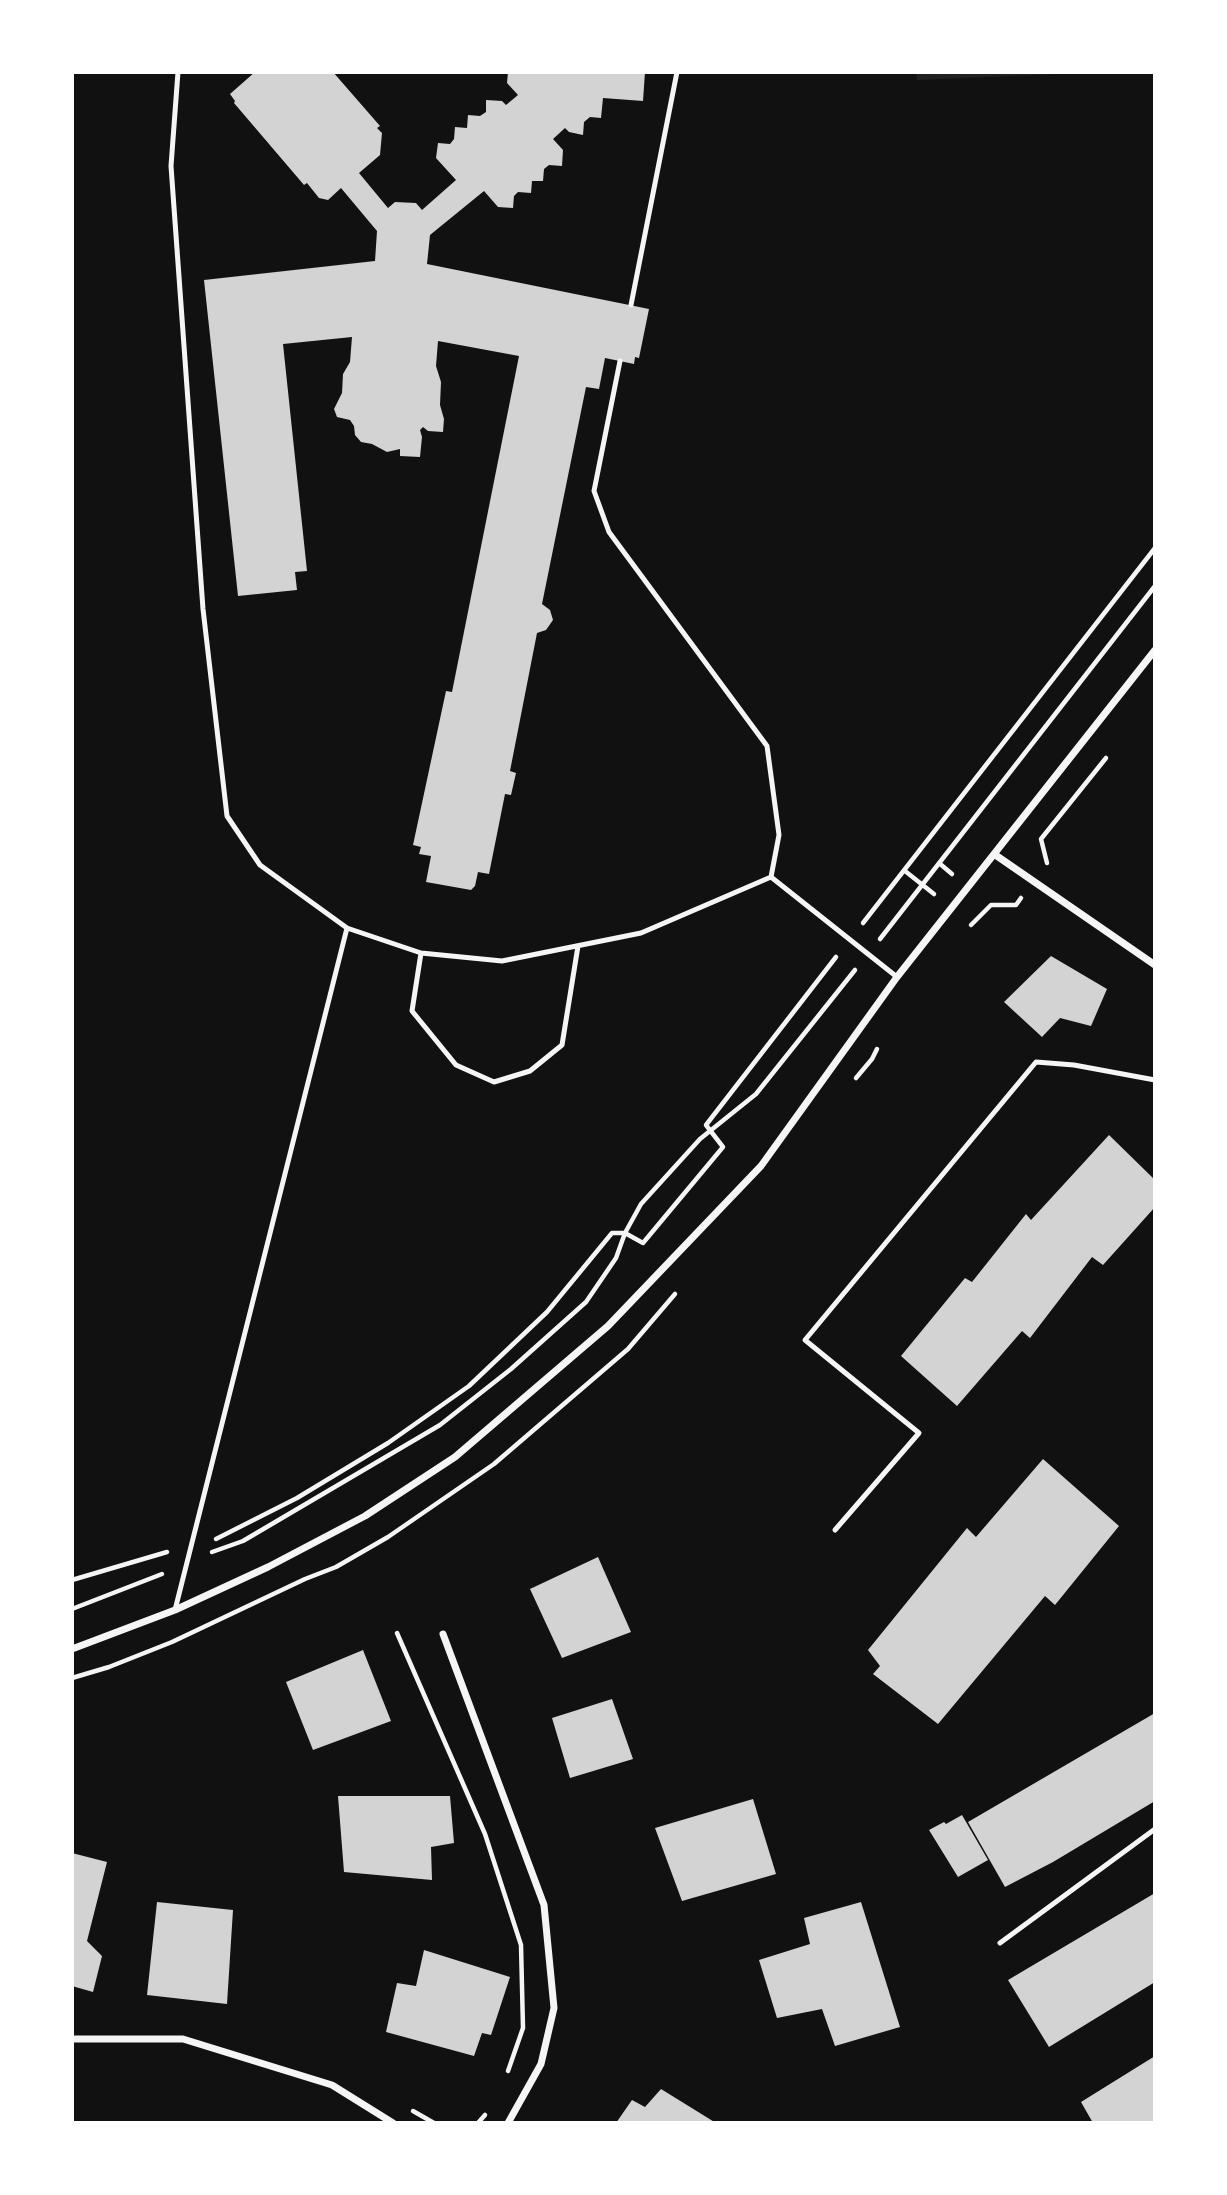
<!DOCTYPE html>
<style>
body{margin:0}
#map{position:relative;width:1227px;height:2195px;overflow:hidden;background:#111;font-family:Georgia,serif}
canvas{display:block}
.frame{position:absolute;inset:0;border:74px solid #fff;pointer-events:none}
</style>
<div id="map">
<canvas width="1227" height="2195"></canvas>
<div class="frame"></div>
</div>
<script>
const context = document.querySelector('canvas').getContext('2d');
context.lineJoin = 'round';
function fillPath(path, color) { context.fillStyle = color; context.fill(path, 'evenodd'); }
function trace(path, color, width, dash) { context.strokeStyle = color; context.lineWidth = width; context.lineCap = dash ? 'butt' : 'round'; context.setLineDash(dash || []); context.stroke(path); }
fillPath(new Path2D(`
 M916 72H1104L917 80Z`), '#202020');
fillPath(new Path2D(`
 M255 72H333L380 126 377 128 382 133 380 155 359 173 388 208 395 202 416 203 422 210 456 180 436 158 438 143 450 144 454 139 455 127 467 128 468 115 480 116 486 112V100L502 101 506 105 518 95 507 83 508 72H645L643 101 603 98 601 118 590 117 584 122 583 135 569 132 565 128 553 139 563 150 562 166 549 165 544 169 543 181H532L531 193 518 192 514 196 513 208 498 207 484 191 430 235 427 264 649 309 639 358 635 357 634 364 605 358 599 389 586 387 542 604 550 610 553 620 546 630 537 633 510 771 516 773 511 795 505 794 489 874 478 872 475 886 471 890 426 882 431 856 419 854 421 847 413 845 446 691 452 692 519 356 438 341 436 366 441 382 440 405 444 419 443 432 428 431 423 427 420 430 422 437 420 457 400 456V449L387 452 372 444 361 442 355 435 354 426 350 420 337 417 334 409 342 393 343 374 350 362 352 337 283 344 307 571 295 572 297 590 238 596 204 280 375 261 377 231 341 188 328 200 319 198 307 183 304 185 234 103 235 101 230 94Z
 M1051 956 1107 989 1091 1026 1060 1018 1042 1037 1004 1002Z
 M1109 1135 1155 1180V1207L1103 1265 1092 1257 1030 1338 1022 1331 957 1406 901 1356 965 1278 972 1282 1026 1214 1031 1220Z
 M1043 1459 1119 1526 1055 1605 1045 1596 938 1724 873 1674 880 1666 868 1650 967 1528 976 1537Z
 M598 1557 631 1632 562 1658 530 1589Z
 M363 1650 391 1721 313 1750 286 1682Z
 M612 1699 633 1759 570 1778 552 1718Z
 M1155 1713V1801L1053 1862 1005 1887 968 1822Z
 M338 1796H450L454 1843 431 1847 432 1880 344 1872Z
 M753 1799 776 1874 682 1901 655 1828Z
 M962 1815 988 1860 958 1877 929 1830 944 1822 946 1824Z
 M72 1853 107 1862 87 1941 102 1956 93 1992 72 1986Z
 M1155 1893V1982L1049 2047 1008 1980Z
 M157 1902 233 1910 227 2004 147 1995Z
 M861 1902 900 2027 835 2046 822 2009 777 2018 759 1960 810 1944 804 1918Z
 M424 1950 510 1977 491 2035 482 2033 474 2056 386 2032 397 1983 416 1986Z
 M1155 2056V2123H1093L1081 2102Z
 M661 2089 716 2123H616L632 2100 645 2107Z`), '#d3d3d3');
trace(new Path2D(`
 M939 863 952 874
 M1047 863 1041 839 1106 758
 M905 871 934 894
 M863 923 1155 548
 M971 925 991 905H1016L1021 898
 M880 939 1155 586
 M856 1078 872 1059 877 1049
 M216 1539 297 1498 388 1443 469 1386 547 1312 612 1233H625L643 1243 723 1147 706 1125 836 957
 M212 1552 243 1541 440 1425 511 1369 586 1302 616 1258 625 1233 641 1204 700 1139 756 1094 855 970
 M72 1580 167 1552
 M72 1609 162 1574
 M397 1633 485 1834 521 1945 523 2028 508 2071
 M72 1678 109 1667 172 1642 305 1579 336 1567 388 1537 494 1464 628 1349 675 1294
 M413 2111 434 2123
 M478 2123 485 2115`), '#f5f5f5', 4.5);
trace(new Path2D(`
 M178 72 171 166 203 609 227 816 260 865 347 928 421 953 502 961 641 933 771 877 897 977
 M631 305 677 72
 M620 361 594 491 609 532 767 746 779 835 771 877
 M421 953 412 1011 456 1065 494 1082 530 1071 562 1045 578 946
 M835 1530 919 1433 805 1340 1036 1062 1074 1065 1155 1080
 M175 1610 347 928
 M1000 1943 1155 1829`), '#f5f5f5', 5);
trace(new Path2D(`
 M994 854 1155 965
 M443 1634 544 1905 554 2008 541 2064 508 2123
 M72 1649 175 1610 268 1567 365 1516 455 1457 608 1326 761 1166 897 977 1155 650
 M72 2039H183L332 2085 393 2123`), '#f5f5f5', 7);
</script>
